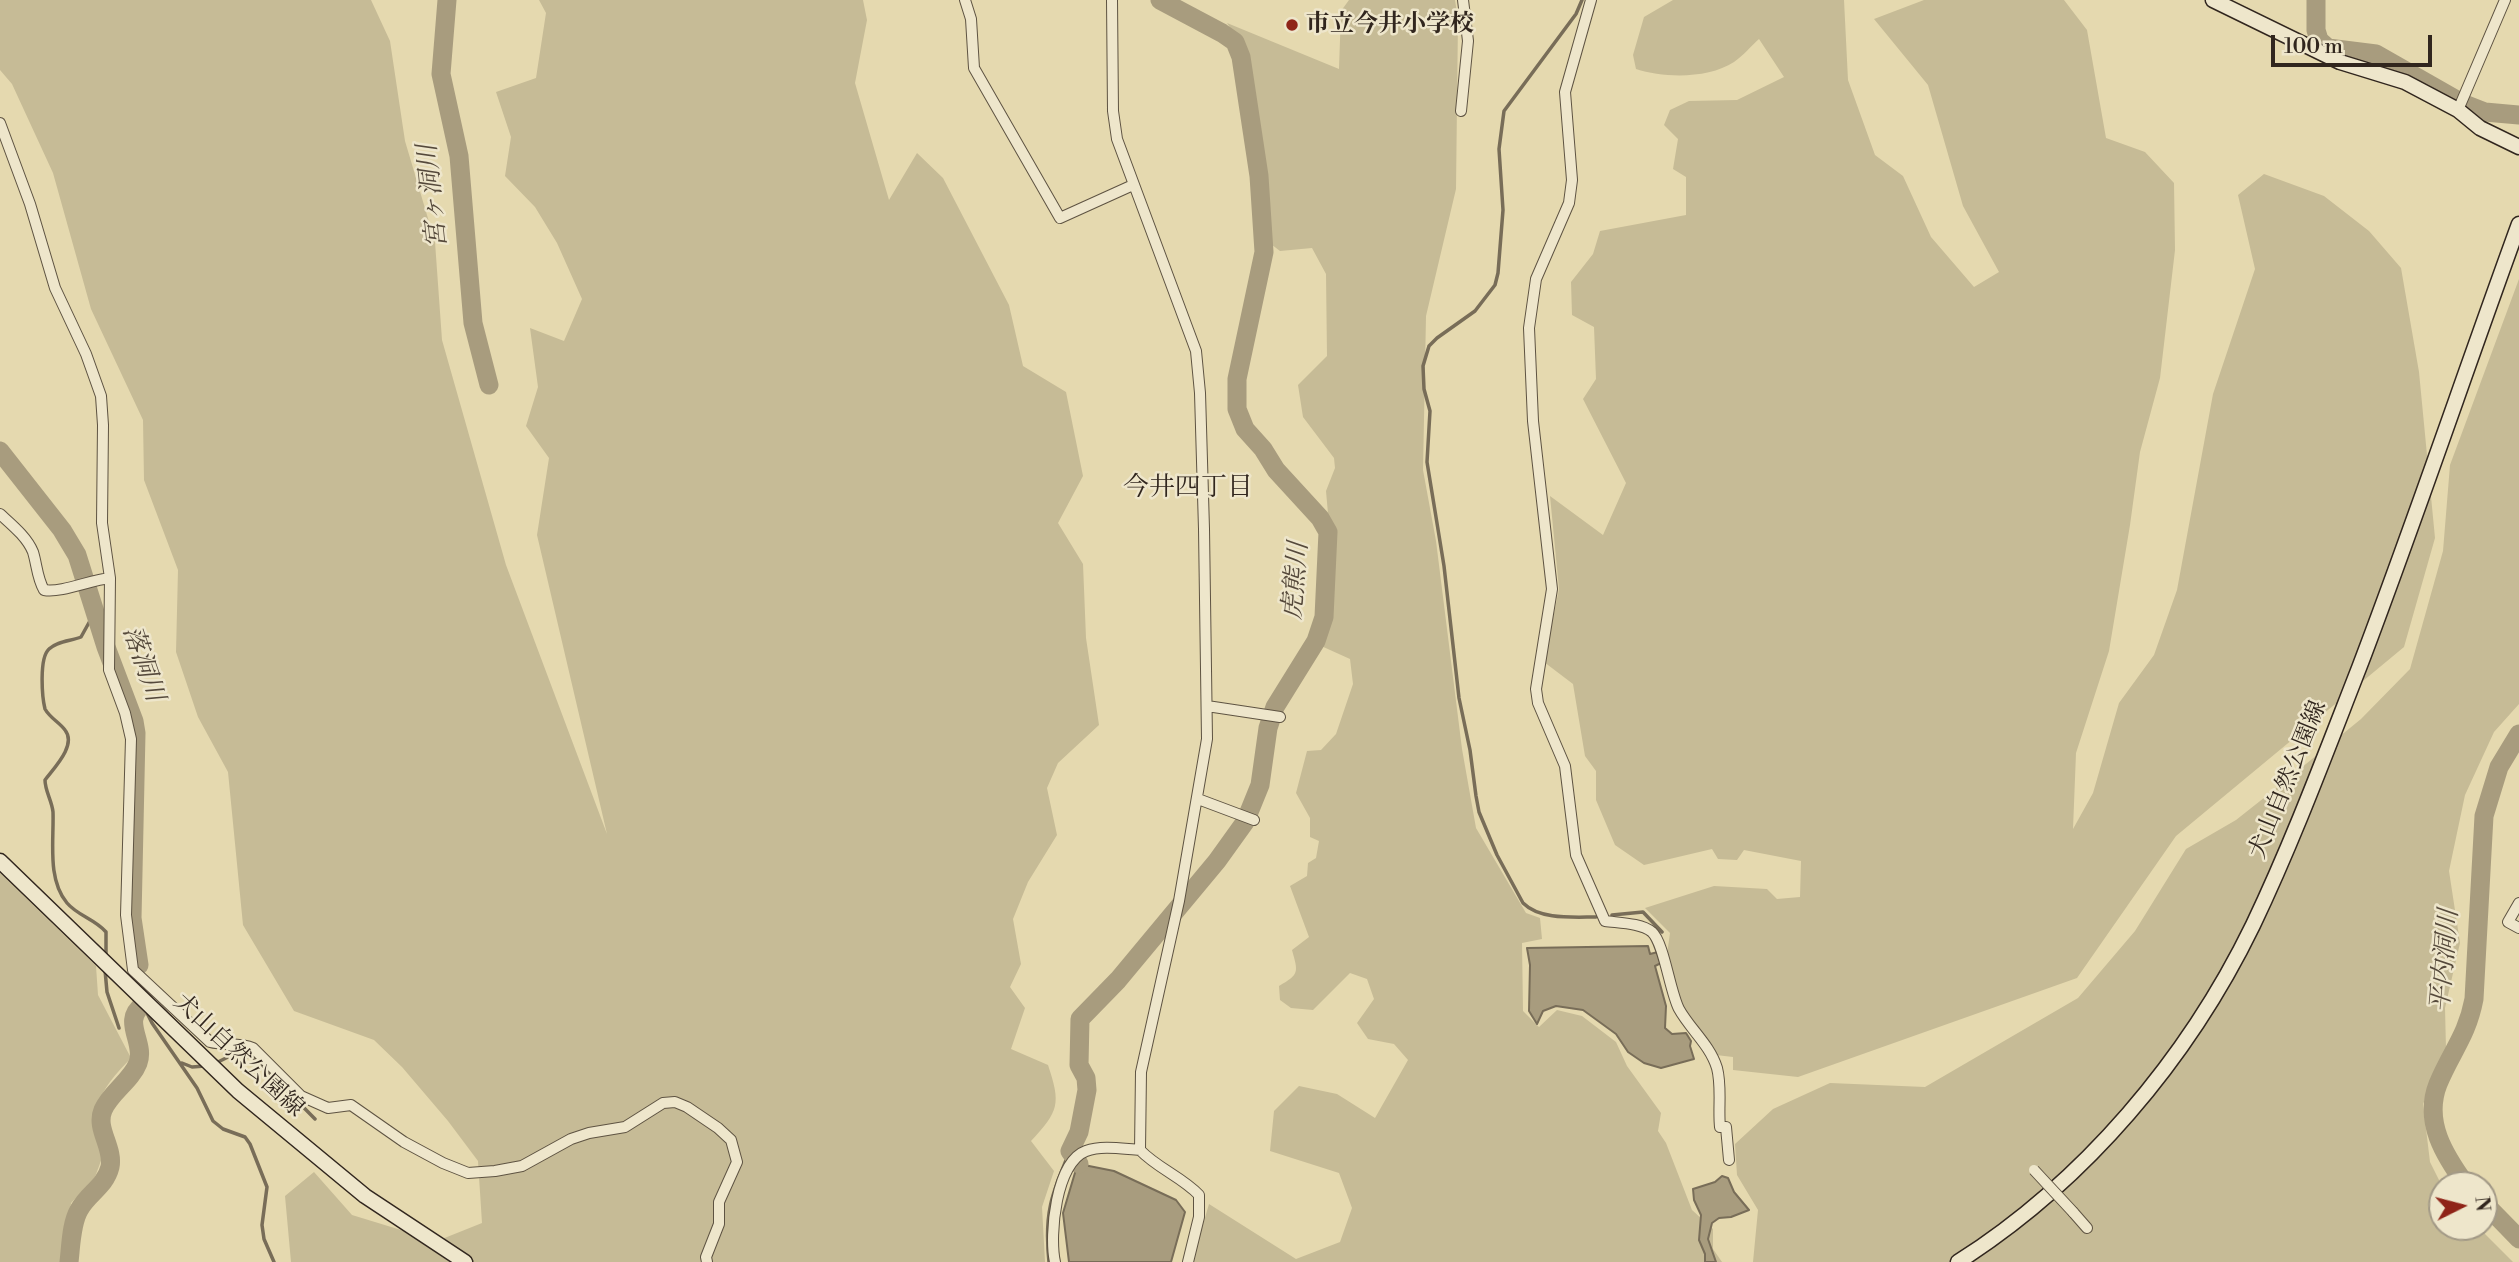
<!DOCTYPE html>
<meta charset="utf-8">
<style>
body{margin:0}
#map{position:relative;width:2519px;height:1262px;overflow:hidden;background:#e5d9af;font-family:"Libre Bodoni",serif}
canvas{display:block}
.north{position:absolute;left:2428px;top:1171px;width:70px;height:70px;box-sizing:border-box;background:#eee6cb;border:2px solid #a29986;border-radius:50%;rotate:84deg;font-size:19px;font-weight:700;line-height:28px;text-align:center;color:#31261e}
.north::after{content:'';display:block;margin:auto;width:24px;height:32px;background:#8f2418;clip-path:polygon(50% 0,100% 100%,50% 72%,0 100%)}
.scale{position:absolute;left:2271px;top:35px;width:161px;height:32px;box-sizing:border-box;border:4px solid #31261e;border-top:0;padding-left:9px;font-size:21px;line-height:24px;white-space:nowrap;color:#31261e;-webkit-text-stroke:5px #eee6cb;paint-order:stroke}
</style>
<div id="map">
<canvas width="2519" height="1262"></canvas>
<div class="north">N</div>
<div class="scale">100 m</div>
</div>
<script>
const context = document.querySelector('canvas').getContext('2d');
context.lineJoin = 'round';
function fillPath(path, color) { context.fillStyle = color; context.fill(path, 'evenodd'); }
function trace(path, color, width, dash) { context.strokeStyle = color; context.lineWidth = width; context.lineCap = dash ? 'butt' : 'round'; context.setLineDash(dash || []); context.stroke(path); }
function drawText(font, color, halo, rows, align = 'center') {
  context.font = font + ' "Libre Bodoni","Noto Serif JP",serif'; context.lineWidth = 5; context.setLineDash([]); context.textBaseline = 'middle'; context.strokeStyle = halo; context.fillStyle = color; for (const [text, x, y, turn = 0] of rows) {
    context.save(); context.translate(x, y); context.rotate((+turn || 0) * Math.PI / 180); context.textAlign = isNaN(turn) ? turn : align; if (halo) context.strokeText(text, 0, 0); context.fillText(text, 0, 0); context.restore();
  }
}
fillPath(new Path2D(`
 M0 0H371L390 41 405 141 435 242 442 340 506 565 607 834 537 535 549 458 526 426 538 387 530 328 564 341 582 299 557 243 535 207 505 176 511 137 496 92 536 78 546 13 539 0H863L867 20 855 83 889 200 917 153 943 178 1009 305 1023 366 1066 392 1083 476 1058 523 1083 564 1086 638 1099 725 1058 763 1047 788 1057 835 1028 882 1013 919 1021 964 1010 987 1025 1008 1011 1049 1048 1065C1061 1104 1059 1111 1031 1141L1054 1171 1042 1207 1045 1262H291L285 1196 314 1172 352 1215 437 1241 482 1223 478 1161 448 1121 402 1067 374 1040 294 1011 243 925 228 772 198 717 176 652 178 570 144 480 143 420 91 309 53 173 12 84 0 70Z
 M1349 0H1455L1458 19 1456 189 1426 316 1423 470 1436 541 1462 749 1476 828 1526 913 1540 918 1542 939 1522 943 1523 1011 1539 1027 1557 1010 1582 1016 1616 1042 1627 1066 1661 1113 1658 1131 1666 1143 1692 1210 1713 1229V1249L1722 1262H1192L1209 1204 1296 1259 1340 1242 1352 1208 1339 1173 1270 1151 1274 1111 1299 1086 1337 1094 1375 1118 1408 1060 1394 1044 1368 1039 1357 1023 1374 999 1367 979 1350 973 1313 1010 1291 1008 1280 1000 1279 986C1300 974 1298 972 1292 950L1309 937 1290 886 1307 876 1308 863 1316 858 1319 841 1310 837V818L1296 793 1307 751 1321 750 1336 734 1353 684 1350 659 1319 645 1327 622 1331 547 1326 491 1335 468 1334 458 1303 417 1298 385 1327 356 1326 274 1312 248 1280 251 1267 241 1257 139 1244 50 1227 23 1339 69 1341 11Z
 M1673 0H1844L1848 80 1875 155 1903 176 1931 237 1974 287 1999 272 1963 206 1928 85 1874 19 1924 0H2064L2087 30 2106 138 2145 152 2174 183 2175 250 2160 378 2140 452 2130 525 2109 651 2076 753 2073 829 2093 793 2119 703 2154 655 2177 590 2213 394 2255 269 2238 195 2264 174 2324 196 2369 231 2401 268 2419 372 2435 538 2404 647 2176 836 2077 978 1798 1077 1733 1070V1057L1716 1055 1684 1008 1666 962 1670 933 1645 908 1714 886 1767 889 1777 899 1800 897 1801 861 1744 850 1737 860 1718 859 1712 849 1644 865 1615 845 1596 800V771L1585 756 1573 684 1544 662 1559 589 1550 496 1603 535 1626 483 1583 399 1596 379 1594 327 1572 315 1571 282 1593 254 1600 231 1686 215V177L1673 169 1678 139 1664 125 1670 110 1689 101 1737 100 1784 77 1759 39C1751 46 1743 56 1734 62 1708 79 1664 78 1636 69L1633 55 1644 17Z
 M2519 279V704L2494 732 2465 795 2449 871 2460 943 2445 1008 2446 1049 2423 1104 2430 1162 2442 1186V1227H2478L2513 1262H1753L1758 1210 1737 1175 1735 1144 1773 1109 1830 1083 1925 1087 2078 998 2135 931 2186 849 2236 820 2279 786 2361 719 2410 669 2443 551 2450 465Z
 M0 873 96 966 98 995 131 1058C114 1076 92 1098 97 1126 99 1133 103 1140 106 1147L95 1177 71 1203 66 1254 61 1262H0Z`), '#c6bb96');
const water = new Path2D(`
 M1648 946 1650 954 1658 952 1661 963 1655 966 1666 1006 1665 1028 1672 1034 1686 1033 1691 1041 1690 1046 1694 1059 1661 1068 1644 1063 1628 1052 1616 1034 1583 1010 1556 1006 1543 1011 1537 1024 1529 1011 1530 965 1527 948Z
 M1082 1161 1084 1165 1114 1171 1176 1200 1185 1212 1171 1262H1069L1063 1213 1077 1166Z
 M1722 1176 1728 1178 1734 1192 1749 1210 1731 1217 1719 1218 1712 1223 1708 1239 1716 1262H1705V1254L1699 1240 1701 1215 1694 1200 1693 1189 1715 1182Z`);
fillPath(water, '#a89c7e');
trace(water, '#786d58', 2);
trace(new Path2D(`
 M1582 0 1576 14 1504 111 1499 149 1503 210 1498 273 1495 285 1475 311 1437 338 1429 346 1423 366 1424 389 1430 411 1427 462 1444 566 1459 698 1470 750 1476 796 1479 812 1497 855 1523 903C1540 920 1573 917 1596 917
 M91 597V619L81 637C71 641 57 641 49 649 39 658 42 697 45 709 50 718 59 722 65 730 77 745 54 768 45 780 45 791 52 801 53 812 54 841 47 879 67 903 78 916 95 919 106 932V958
 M1612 915 1643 912 1662 932
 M105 970 107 992 119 1028
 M144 1007 152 1023 197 1088 213 1121 223 1129 245 1137 250 1144 267 1187 262 1225 264 1239 274 1262
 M182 1063 192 1067 205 1066
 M216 1063 236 1053 256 1059 315 1119
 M1049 1262C1044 1214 1051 1195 1070 1151`), '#786d58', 3.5);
trace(new Path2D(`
 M447 0 441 74 459 156 473 323 489 385
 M2316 0V30L2319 40 2328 48 2376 54 2462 103 2485 112 2519 115
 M0 451 62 530 77 555 106 647 134 721 136 733 132 918 139 965
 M1079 1164 1070 1151 1079 1132 1087 1090 1086 1078 1079 1065 1080 1019 1118 980 1217 861 1245 822 1260 785 1268 728 1275 707 1316 641 1324 617 1328 532 1320 518 1276 470 1263 449 1245 429 1237 409V379L1264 252 1259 176 1241 57 1235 42 1222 33 1160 0
 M2466 1185C2445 1156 2423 1122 2438 1084 2451 1052 2467 1036 2474 999L2484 816 2499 767 2519 734
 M2484 1203 2519 1239
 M69 1262C71 1246 71 1224 79 1210 88 1193 105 1187 110 1167 114 1147 95 1129 103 1110 111 1092 131 1081 138 1063 146 1042 120 1021 144 1004L142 989`), '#a89c7e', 19);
const street = new Path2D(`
 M965 0 971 19 974 68 1060 218 1133 185
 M1112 0 1113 111 1117 139 1196 351 1200 393 1204 529 1207 739 1179 901 1141 1072 1140 1150
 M1591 0 1565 92 1572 180 1569 203 1536 279 1529 328 1533 421 1552 589 1536 689 1538 703 1565 766 1576 855 1605 921C1619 923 1641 923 1652 932 1664 943 1670 992 1679 1009 1690 1029 1710 1045 1717 1068 1722 1087 1718 1108 1720 1127H1726L1729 1160
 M2458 110 2505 0
 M1461 111 1468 41 1463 0
 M0 123 30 204 55 288 86 354 101 396 103 425 102 523 110 578 109 670 125 713 131 739 126 915 133 970 210 1042C225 1046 239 1042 253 1048L301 1096 328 1108 351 1105 404 1142 443 1163 468 1173 495 1171 522 1166 571 1139 589 1133 625 1127 663 1103 675 1102 687 1107 718 1128 731 1140 737 1162 719 1202V1224L706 1257 707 1262
 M0 514C12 525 27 537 33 552 37 565 37 578 44 590 62 593 90 580 110 578
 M1207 706 1280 717
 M1198 799 1254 820
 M2519 903 2508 922 2519 928
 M2073 1212 2087 1228
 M1055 1262C1049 1235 1056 1162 1086 1151 1102 1145 1123 1149 1140 1150 1157 1168 1182 1177 1199 1195V1217L1188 1262`);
const secondary = new Path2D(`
 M2213 0 2340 62 2405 82 2458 110 2480 128 2519 147
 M0 861 238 1091 365 1196 465 1262
 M1958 1262C2084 1182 2188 1059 2253 925 2293 841 2325 755 2359 668 2415 521 2465 372 2519 224`);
trace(street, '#5e5342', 12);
trace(secondary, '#31261e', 17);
trace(street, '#eee6cb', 10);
trace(secondary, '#eee6cb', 14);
const streetBridge = new Path2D(`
 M2034 1170 2073 1212`);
trace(streetBridge, '#5e5342', 12, []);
trace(streetBridge, '#eee6cb', 10);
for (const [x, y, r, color] of [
 [1292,25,7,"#8f2418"]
]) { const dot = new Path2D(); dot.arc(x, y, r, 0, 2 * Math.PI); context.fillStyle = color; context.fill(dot); trace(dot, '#eee6cb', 2.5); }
drawText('bold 24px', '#31261e', '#eee6cb', [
 ["市立今井小学校",1306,25]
], 'left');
drawText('24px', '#31261e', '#eee6cb', [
 ["犬山自然公園線",2289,780,-68],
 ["犬山自然公園線",238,1056,43]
]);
drawText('italic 26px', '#55493b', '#eee6cb', [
 ["宮ヶ洞川",434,196,-96],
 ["虎熊川",1297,581,-85],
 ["落洞川",142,664,71],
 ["平内洞川",2446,961,-85]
]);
drawText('26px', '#31261e', '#eee6cb', [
 ["今井四丁目",1188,489]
]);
</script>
